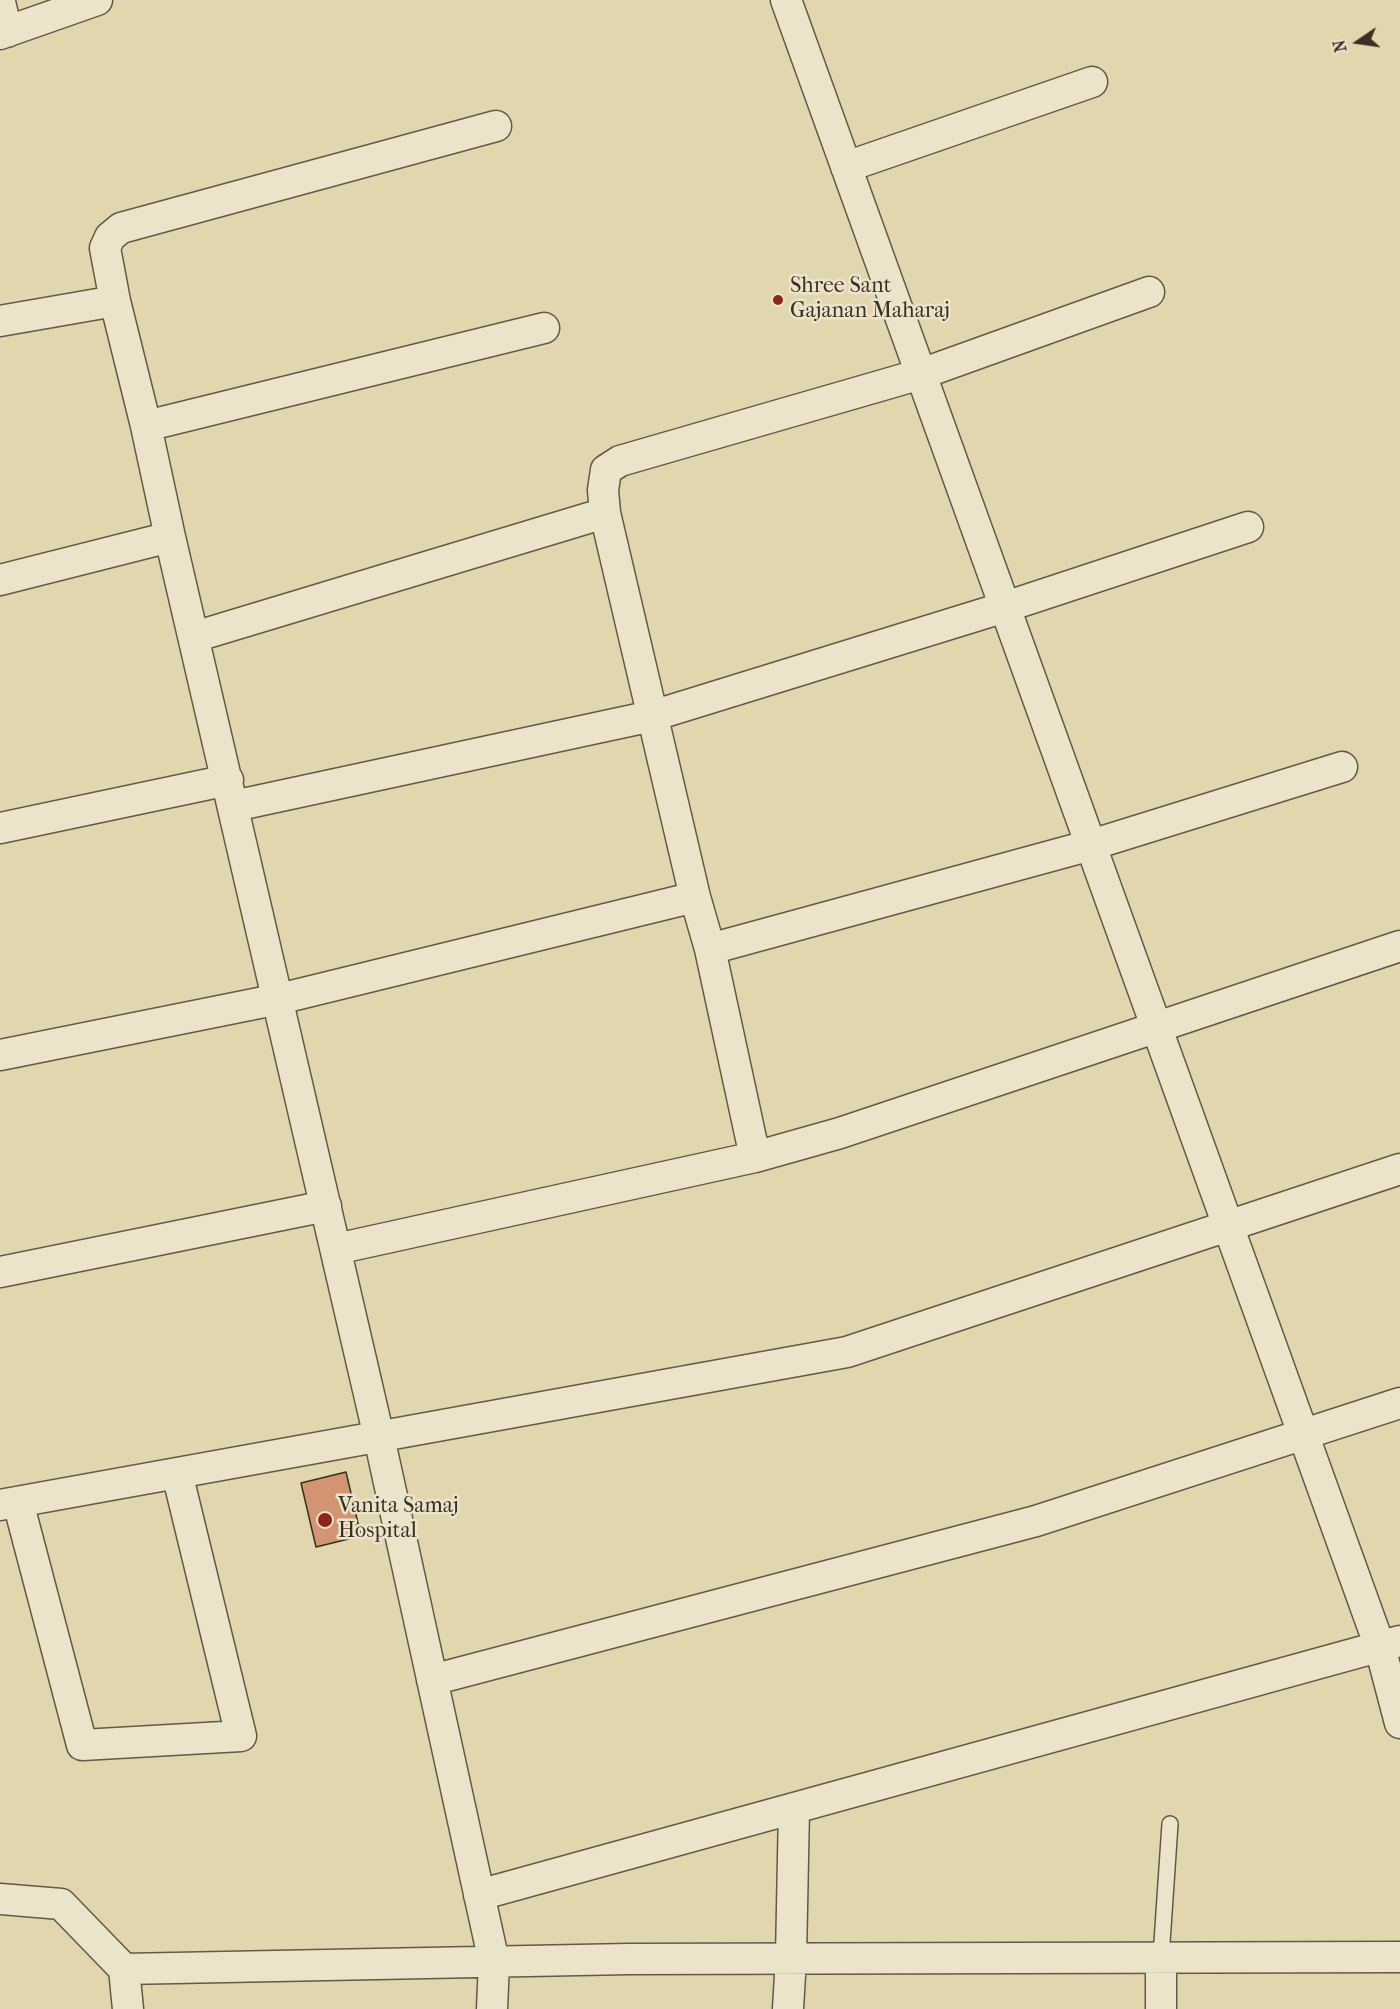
<!DOCTYPE html>
<style>
body{margin:0}
#map{position:relative;width:1400px;height:2009px;overflow:hidden;background:#e1d6ae;font-family:"IM FELL French Canon",serif}
canvas{display:block}
.north{position:absolute;left:1328px;top:12px;width:60px;height:60px;-webkit-text-stroke:4px #ece4ca;paint-order:stroke;rotate:257deg;font-size:16px;font-weight:700;line-height:24px;text-align:center;color:#392f24}
.north::after{content:'';display:block;margin:auto;width:21px;height:27px;background:#392f24;clip-path:polygon(50% 0,100% 100%,50% 72%,0 100%)}
</style>
<div id="map">
<canvas width="1400" height="2009"></canvas>
<div class="north">N</div>
</div>
<script>
const context = document.querySelector('canvas').getContext('2d');
context.lineJoin = 'round';
function fillPath(path, color) { context.fillStyle = color; context.fill(path, 'evenodd'); }
function trace(path, color, width, dash) { context.strokeStyle = color; context.lineWidth = width; context.lineCap = dash ? 'butt' : 'round'; context.setLineDash(dash || []); context.stroke(path); }
function drawText(font, color, halo, rows, align = 'center') {
  context.font = font + ' "IM FELL French Canon",serif'; context.lineWidth = 5; context.setLineDash([]); context.textBaseline = 'middle'; context.strokeStyle = halo; context.fillStyle = color; for (const [text, x, y, turn = 0] of rows) {
    context.save(); context.translate(x, y); context.rotate((+turn || 0) * Math.PI / 180); context.textAlign = isNaN(turn) ? turn : align; if (halo) context.strokeText(text, 0, 0); context.fillText(text, 0, 0); context.restore();
  }
}
const building = new Path2D(`
 M346 1472 361 1536 316 1547 301 1483Z`);
fillPath(building, '#d29472');
trace(building, '#392f24', 1.5);
const service = new Path2D(`
 M1161 1957 1170 1824`);
const minor = new Path2D(`
 M786 0 1380 1647 1400 1723
 M0 2 7 32
 M0 34 97 0
 M846 167 1092 82
 M0 321 115 301
 M146 426 544 328
 M0 580 170 537
 M194 637 605 513
 M234 806 652 716 1005 607 1248 527
 M0 828 228 780
 M710 949 1091 845 1342 767
 M0 1055 279 999 695 897
 M755 1157 710 949 695 897 605 513 603 490 606 470 620 461 921 374 1149 292
 M336 1249 755 1157 840 1133 1400 946
 M0 1272 326 1206
 M18 1502 82 1745 241 1736 177 1473
 M0 1505 847 1352 1400 1169
 M432 1680 1036 1521 1400 1403
 M479 1895 1400 1641
 M0 1899 61 1904 124 1969 629 1959 1400 1957
 M124 1969 128 2009
 M492 2009 494 1962 379 1437 170 537 146 426 115 301 105 248 110 237 121 228 496 126
 M788 2009 791 1958 794 1808
 M1161 2009V1957`);
trace(service, '#635946', 18);
trace(minor, '#635946', 33);
trace(service, '#ece4ca', 15);
trace(minor, '#ece4ca', 30);
for (const [x, y, r, color] of [
 [778,300,6,"#8f2418"],
 [325,1520,8,"#8f2418"]
]) { const dot = new Path2D(); dot.arc(x, y, r, 0, 2 * Math.PI); context.fillStyle = color; context.fill(dot); trace(dot, '#ece4ca', 2); }
drawText('22px', '#392f24', '#ece4ca', [
 ["Shree Sant",790,287],
 ["Gajanan Maharaj",790,312],
 ["Vanita Samaj",338,1507],
 ["Hospital",338,1532]
], 'left');
</script>
